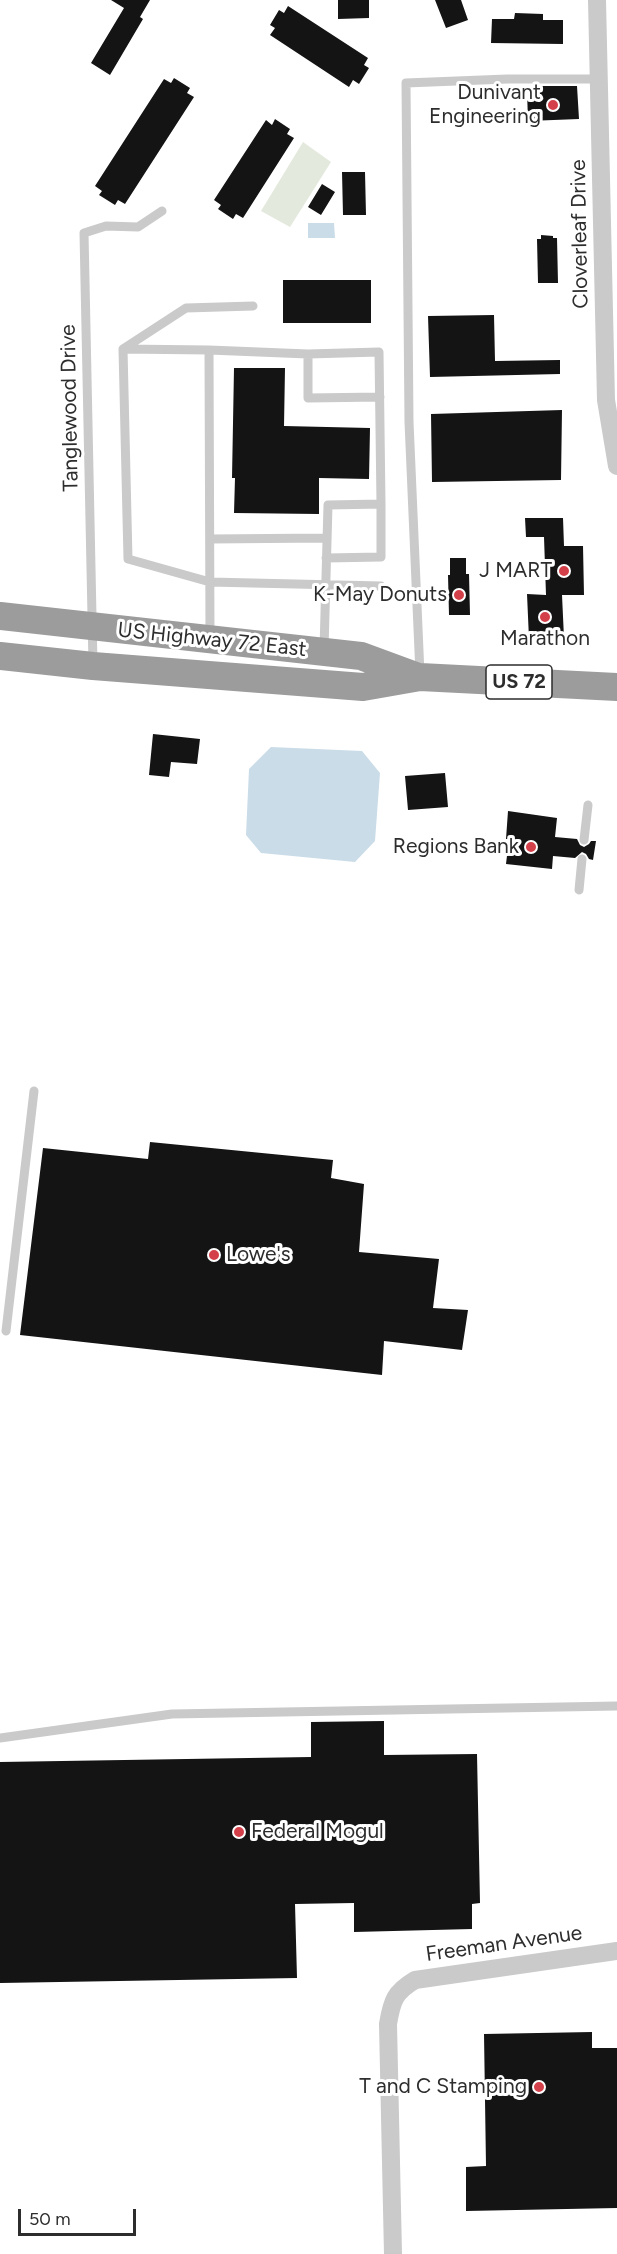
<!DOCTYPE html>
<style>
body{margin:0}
#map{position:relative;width:617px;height:2254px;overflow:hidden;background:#fff;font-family:Figtree,sans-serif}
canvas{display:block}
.scale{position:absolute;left:18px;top:2209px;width:118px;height:27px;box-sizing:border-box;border:3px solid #2d2d2d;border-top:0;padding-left:8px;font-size:18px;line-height:21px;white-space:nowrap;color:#2d2d2d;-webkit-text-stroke:4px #fff;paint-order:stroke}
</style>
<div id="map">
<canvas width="617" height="2254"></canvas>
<div class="scale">50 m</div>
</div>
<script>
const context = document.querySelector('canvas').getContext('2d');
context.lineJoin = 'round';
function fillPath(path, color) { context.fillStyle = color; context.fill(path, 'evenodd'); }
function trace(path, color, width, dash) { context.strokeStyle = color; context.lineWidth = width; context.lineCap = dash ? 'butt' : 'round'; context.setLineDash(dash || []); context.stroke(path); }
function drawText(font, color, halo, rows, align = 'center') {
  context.font = font + ' Figtree,sans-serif'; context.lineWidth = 6; context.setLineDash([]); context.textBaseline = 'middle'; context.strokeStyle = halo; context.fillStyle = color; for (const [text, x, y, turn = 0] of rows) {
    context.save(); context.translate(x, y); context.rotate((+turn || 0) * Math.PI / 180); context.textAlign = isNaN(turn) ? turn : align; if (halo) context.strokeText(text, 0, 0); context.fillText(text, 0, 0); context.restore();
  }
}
fillPath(new Path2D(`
 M303 142 331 162 290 227 261 211Z`), '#e3e9dc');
fillPath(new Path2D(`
 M308 223H334L335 238H308Z
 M271 747 362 751 380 773 375 841 355 862 261 853 246 835 249 769Z`), '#cadce8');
fillPath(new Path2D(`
 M111 0H150L140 17 143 19 110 75 91 63 124 8Z
 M338 0H369V18L338 19Z
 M435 0H461L468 20 446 28Z
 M288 6 368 58 364 65 369 68 359 84 353 80 349 87 270 35 275 28 270 25 279 10 284 13Z
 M515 13 543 14V20H563V44L491 43 492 19H514Z
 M174 78 190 88 187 93 194 97 125 204 118 200 115 205 99 195 102 191 95 186 164 79 171 83Z
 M542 86H577L579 119 528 121 527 91H542Z
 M275 119 290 129 287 134 294 138 243 218 236 214 233 219 218 209 221 205 214 200 266 120 272 125Z
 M342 172H365L366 215H343Z
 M322 184 335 192 321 215 308 207Z
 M541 235 553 236V238H557L558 283H538L537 239H541Z
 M283 280H371V323H283Z
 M494 315 495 361 560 360V374L430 377 428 316Z
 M234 368H285L284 426 370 428 369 479 319 478V514L234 513 235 478H232Z
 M562 410 561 480 432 482 431 414Z
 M525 518H563L564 546H583L584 595H562L564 638 529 639 527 594 546 595 544 537H526Z
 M450 558H466V574H469L470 615H449L448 575H450Z
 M153 734 200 739 197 764 171 762 169 777 149 775Z
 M445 773 448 807 408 810 405 776Z
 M508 811 557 818 555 837 577 839 580 845 584 847 589 844 591 841H596L593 860 589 859 586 854 582 852 575 858 553 856 552 869 506 864 509 839H506Z
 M150 1142 333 1160 331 1178 364 1184 359 1252 439 1259 433 1308 468 1310 462 1350 384 1341 382 1375 20 1335 43 1148 148 1159Z
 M384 1721V1755L477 1754 480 1903 472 1904V1929L354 1932V1903L295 1904 297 1978 0 1983V1762L311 1757V1722Z
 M592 2032V2048H617V2208L466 2211V2167L486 2166 484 2034Z`), '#141414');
trace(new Path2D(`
 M123 349 128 559 210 582 381 586
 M123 349 209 350 210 637
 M123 349 186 308 253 306
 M209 350 308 354 379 352 381 504
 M308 354V398L380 397
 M210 539 326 538
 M324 649 328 505 381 504V557L326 558
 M93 664 84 233 106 226 138 227 162 211
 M420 674 409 422 406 83 507 79H599
 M584 840 588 805
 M579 890 582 859
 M6 1331 34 1091
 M0 1738 172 1714 617 1706`), '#cacaca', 9);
trace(new Path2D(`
 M597 0 606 400 617 466
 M393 2254 388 2024C392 2000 395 1992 415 1980L617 1951`), '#cacaca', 18);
trace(new Path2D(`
 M0 616 361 656 418 677
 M0 656 93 666 363 687 420 677 617 687`), '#9c9c9c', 28);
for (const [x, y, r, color] of [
 [553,105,6,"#d44049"],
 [564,571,6,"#d44049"],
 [459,595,6,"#d44049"],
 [545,617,6,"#d44049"],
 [531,847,6,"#d44049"],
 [214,1255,6,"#d44049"],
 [239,1832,6,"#d44049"],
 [539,2087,6,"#d44049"]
]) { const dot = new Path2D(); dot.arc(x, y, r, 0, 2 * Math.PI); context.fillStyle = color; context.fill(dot); trace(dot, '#fff', 2); }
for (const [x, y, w] of [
 [519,682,66]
]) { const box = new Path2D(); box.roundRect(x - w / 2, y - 17, w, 34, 4.5); context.fillStyle = '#fff'; context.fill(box); trace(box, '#2d2d2d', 1.5); }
drawText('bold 20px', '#2d2d2d', null, [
 ["US 72",519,682]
]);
drawText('21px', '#2d2d2d', '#fff', [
 ["Dunivant",541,93],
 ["Engineering",541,117],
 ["J MART",552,571],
 ["K-May Donuts",447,595],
 ["Marathon",545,639,"center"],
 ["Regions Bank",519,847],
 ["Lowe's",226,1255,"left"],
 ["Federal Mogul",251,1832,"left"],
 ["T and C Stamping",527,2087]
], 'right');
drawText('21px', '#2d2d2d', '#fff', [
 ["Cloverleaf Drive",580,234,-91],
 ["Tanglewood Drive",70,408,-91],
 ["US Highway 72 East",212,640,6],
 ["Freeman Avenue",504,1944,-8]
]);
</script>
